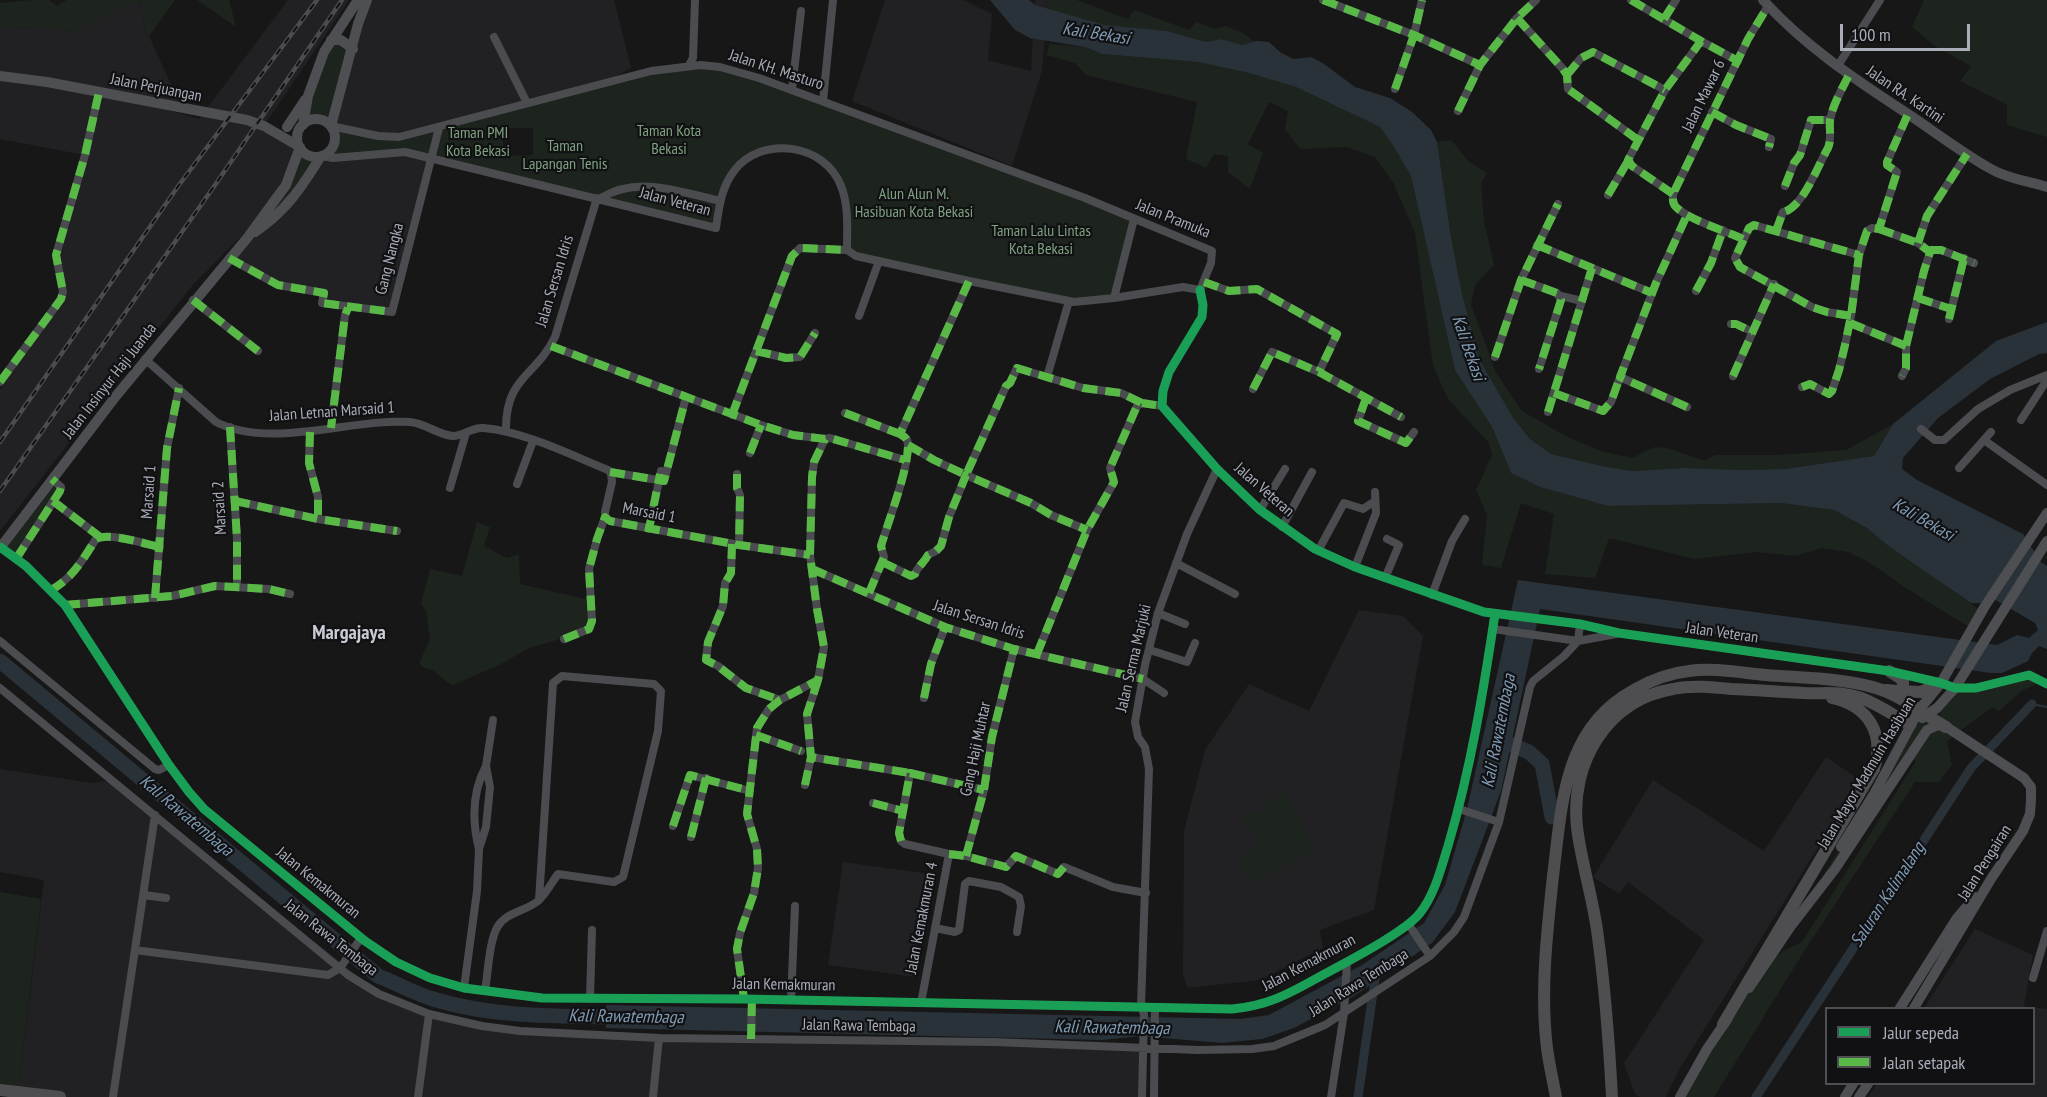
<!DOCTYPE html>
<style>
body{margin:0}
#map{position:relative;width:2047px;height:1097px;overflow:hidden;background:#171717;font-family:"PT Sans Narrow",sans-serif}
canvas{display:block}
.legend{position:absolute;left:1825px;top:1007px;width:210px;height:78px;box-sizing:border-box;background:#111113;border:2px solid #4d4f55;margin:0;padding:8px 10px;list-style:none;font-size:18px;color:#a8adb8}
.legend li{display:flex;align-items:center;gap:12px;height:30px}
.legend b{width:30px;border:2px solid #4d4f55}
.scale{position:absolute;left:1840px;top:24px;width:130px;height:27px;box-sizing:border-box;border:3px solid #a8adb8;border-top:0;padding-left:8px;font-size:18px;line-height:21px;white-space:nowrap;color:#a8adb8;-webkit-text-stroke:4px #111113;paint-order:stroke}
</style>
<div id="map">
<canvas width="2047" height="1097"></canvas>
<ul class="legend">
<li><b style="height:8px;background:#1a9f57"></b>Jalur sepeda</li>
<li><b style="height:8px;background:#58b947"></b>Jalan setapak</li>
</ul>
<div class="scale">100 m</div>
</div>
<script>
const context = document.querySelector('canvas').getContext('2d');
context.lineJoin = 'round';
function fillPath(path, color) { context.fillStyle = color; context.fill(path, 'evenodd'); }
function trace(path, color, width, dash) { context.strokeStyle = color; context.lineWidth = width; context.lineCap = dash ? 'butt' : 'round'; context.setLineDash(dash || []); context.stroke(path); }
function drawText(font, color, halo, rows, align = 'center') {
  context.font = font + ' "PT Sans Narrow",sans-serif'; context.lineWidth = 4.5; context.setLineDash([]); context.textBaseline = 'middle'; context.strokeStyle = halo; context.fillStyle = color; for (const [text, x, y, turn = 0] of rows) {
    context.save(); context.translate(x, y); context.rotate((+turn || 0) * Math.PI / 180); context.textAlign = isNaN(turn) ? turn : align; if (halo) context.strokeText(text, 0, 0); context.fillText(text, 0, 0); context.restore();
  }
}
fillPath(new Path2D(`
 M140 0 145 32 149 36 183 110 134 100 199 119 288 0H349L264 126 300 147 268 209 191 287 0 531V390L61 299 57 260 84 155 0 139V27L49 28 71 32Z
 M367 0H614L631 68 604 83 399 137 331 126Z
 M885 0H963L992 14 988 60 1031 71 1035 0H1048L1042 71 1012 166 852 101Z
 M377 153 431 157 392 312 322 303 323 293 278 285 229 258 321 156Z
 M1359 610 1403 616 1423 636 1374 910 1320 930 1323 948 1260 980 1188 988 1183 976 1184 831 1205 750 1249 684 1309 711Z
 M1826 757 1860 780 1679 1070 1666 1097H1640L1635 1094 1624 1063 1704 940 1628 882 1619 894 1593 877 1653 780 1764 851Z
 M0 769 92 783 112 780 379 993 407 1006 482 1026 659 1038 1143 1047 1142 1097H60L18 1092 44 880 0 872Z
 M843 862 930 874 916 977 828 965Z
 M1975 929 2033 955 2024 1006 2047 1009V1097H1868L1877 1084H2034V1008H1924Z`), '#212123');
fillPath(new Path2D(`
 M32 0H49L57 6 67 0H175L149 36 145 32 140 0 71 32 49 28 0 27V3Z
 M197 0H229L236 27Z
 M1048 0H1077L1128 19 1134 10 1189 30 1196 22 1215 29 1225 26 1243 33 1255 42 1242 45 1221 39 1206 42 1167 31 1104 26 1047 10Z
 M1924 0H2047V137L2007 125V105L1960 81 1971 66 1935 46 1912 27Z
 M331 40 349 45 331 126 391 138 654 71 723 68 1134 219 1114 298 1074 302 847 250 841 185 808 153 762 151 734 170 716 228 405 152 321 156 271 221 268 209 302 150C329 175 353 122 315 119L303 125ZM503 128H533V155L503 156Z
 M1049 44 1085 47 1102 54 1198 62 1249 73 1296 87 1380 127 1394 147 1411 176 1455 370 1492 427 1511 473 1540 487 1608 506 1781 503 1834 510 1865 527 1981 611 1971 628 1907 589 1869 562 1848 552 1821 548 1796 556 1757 552 1694 559 1609 538 1595 578 1545 574 1554 514 1521 503 1501 568 1482 565 1487 515 1476 490 1492 455 1489 443 1448 399 1433 366 1415 233 1393 182 1375 157 1347 147 1300 149 1285 129 1288 111 1269 102 1248 144 1263 153 1250 189 1228 172V156L1214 154 1206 168 1186 159 1197 102 1086 75 1075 63 1047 55Z
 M1451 140 1469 162 1487 173 1481 183 1484 221 1494 265 1475 285 1471 304 1495 371 1522 411 1564 435 1600 451 1632 458 1655 447 1667 448 1705 461 1715 455H1777L1846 450 1893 424 1874 456 1785 469 1742 470 1684 468 1632 471 1602 466 1551 454 1530 439 1514 419 1480 361 1462 294 1451 237 1437 142Z
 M52 479 61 487 16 559 0 547Z
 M477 522 490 527 484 546 507 558 519 554 520 584 590 600 591 619 581 630 554 641 529 648 499 665 453 685C444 682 440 674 432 670 426 668 423 668 419 663L430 640 426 611 421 604 430 569 462 576Z
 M2034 676 2037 684 2023 690 1999 711 1992 707 1947 741 1952 765 1939 782H1915L1805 950 1714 1097H1680L1770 958 1802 942 1916 761 1910 756 1835 869 1822 877 1874 794 1910 725 1926 716 1945 726 1937 708 1955 688Z
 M1286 793 1314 850 1252 883 1239 857 1261 847 1256 830 1249 832 1244 818 1248 813 1262 811 1264 803Z
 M0 892 41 899 18 1092 0 1090Z`), '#1d241e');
fillPath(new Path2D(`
 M990 0H1029L1035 5 1104 25 1167 31 1206 42 1221 39 1242 45 1257 41 1269 42 1280 52 1293 59 1311 57 1324 64 1355 87 1390 98 1412 112 1431 130 1437 142 1451 237 1462 294 1480 361 1514 419 1530 439 1551 454 1602 466 1632 471 1684 468 1742 470 1785 469 1874 456 1893 424 1996 341 2047 322V353L2039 354 1990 379 1938 418 1903 458 1902 469 1917 480 2023 534 2041 562 2047 566V649L2039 646 2032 653 2028 661 2002 673H1991L1540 609 1501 791 1455 912 1432 943 1354 996 1294 1028 1262 1039 1222 1043 1140 1036 1102 1040 606 1028V1005L1240 1019 1269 1015 1362 965 1424 923 1445 885 1467 809 1518 580 1997 645 2017 635 2029 638 2038 630 2035 623 1987 595 1981 603H1971L1890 547 1867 528 1834 510 1781 503 1608 506 1540 487 1511 473 1492 427 1455 370 1411 176 1394 147 1380 127 1296 87 1249 73 1198 62 1102 54 1085 47 1030 38 1015 30Z`), '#2a3239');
trace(new Path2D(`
 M2032 704 2047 707`), '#2a3239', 2);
trace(new Path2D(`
 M1358 1097 1376 972
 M1756 1097 1971 768 2032 704`), '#2a3239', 9);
trace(new Path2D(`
 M0 661 378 976C396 983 414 993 433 999 494 1018 561 1016 624 1017
 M1497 739 1529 752 1542 764 1552 817`), '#2a3239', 15);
trace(new Path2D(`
 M1323 0 1414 35 1480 65
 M1631 0 1701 41
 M1517 18 1563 69 1567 75 1568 89 1638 140
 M1664 19 1676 0
 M494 37 527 103
 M689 65 693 58 695 0
 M1837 67 1880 0
 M1567 75 1581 58 1593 52 1665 90
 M792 89 801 11
 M1395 89 1414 35 1422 0
 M823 101 833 0
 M1458 111 1480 65 1517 18 1536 0
 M1712 112 1736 125 1771 139 1769 147
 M331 126 378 136 399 137 651 71 701 65 720 67 759 78 1085 198 1212 251 1211 263 1200 290
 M321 156 333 158 405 152 716 228C719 208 721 188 734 171 761 135 825 143 841 186 849 206 847 229 847 250L856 256 969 281 1074 302 1114 298 1183 287 1200 290
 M1785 186 1794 163 1800 155 1811 120H1830
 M1673 194 1632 166 1628 160 1665 90 1701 41 1738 61
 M1608 195 1628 161
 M601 198C638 175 680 192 720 201
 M1879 229 1918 243 1930 252 1924 271 1906 346V368L1902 376
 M1776 231 1783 212C1803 208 1818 165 1828 148 1832 138 1829 130 1830 120 1833 104 1842 89 1849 75
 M1743 239C1726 231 1689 220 1676 207 1672 203 1673 199 1673 194L1748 39 1768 6
 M1918 243 1927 216 1967 154
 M1537 245 1652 293
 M1930 250H1941L1974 263
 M229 258 278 285 324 293 322 303 392 312 439 128
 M1521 280 1557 293 1561 300 1539 369
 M1204 282 1229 291 1257 289 1337 334 1319 372
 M1200 290 1203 305 1202 317 1169 372 1163 391 1162 406 1217 469 1260 510 1315 549 1355 567 1484 612 1580 624 1619 633 1889 671 1941 683 1955 688H1976L2029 675 2047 684
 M1696 291 1711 263 1723 230
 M1561 296 1582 301
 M1114 298 1134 219
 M1918 298 1951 309
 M193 300 258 351
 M859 316 879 261
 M1851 316 1827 312 1812 307 1740 267 1735 258 1749 228 1754 225 1859 255
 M1949 319 1964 258
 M1850 323 1906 346
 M1731 324H1736L1753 332
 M551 346 761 425 793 435 825 439 830 438 905 460
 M756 351 786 358 800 357 815 333
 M1495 357 1521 280 1558 204
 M145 359 216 422C270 450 351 418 410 422 425 423 438 435 453 436 464 436 472 427 483 428 523 431 571 455 608 470L611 473 612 482 605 512V517L597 539 589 569 592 621 589 629 564 639
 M1733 376 1774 284
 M1047 377 1069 301
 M0 382 61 299 63 292 56 255 85 155 99 92
 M1802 387 1810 384 1829 394 1832 391 1839 370 1845 345 1851 316 1859 255 1867 231 1872 228 1879 229 1897 172 1887 165V162L1908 114
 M1253 389 1272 352 1319 372 1401 417
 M1554 393 1603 411 1611 402 1620 377
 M1366 398 1358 421 1406 443 1414 432
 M1687 407 1620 377 1656 283 1687 215
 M1548 412 1592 268
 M845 413 900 434
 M732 415 792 256 800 248 847 250
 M2021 420 2047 380
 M230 427 237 539V586
 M331 428 345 315 348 308
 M1921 429 1935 440H1944L1978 409 2010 390 2047 375
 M506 431C505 376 536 377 555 337L597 198
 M310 432 309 463 318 497V519
 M1984 440 2047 485
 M908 445 934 460 966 475 1006 386 1010 383 1017 368 1083 388 1121 393 1142 403
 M750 453 761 425
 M1959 468 1991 432
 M610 472 664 481 686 397
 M737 474V488L740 495 739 545
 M517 484 533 441
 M450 488 466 433
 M53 501 100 537
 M235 501 318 519 397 531
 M1260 510 1285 469
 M605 517 610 521 739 545 810 555
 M1282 527 1312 472
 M649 529 661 471
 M732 544 731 573 725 583 723 606 708 642 706 660 718 666 746 688 780 700
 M0 547 26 566 65 605 169 765 189 792 204 809 365 941 396 962 430 978 464 988 542 998 744 999 1232 1009C1275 1005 1296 989 1332 970 1354 958 1406 931 1420 913 1435 894 1441 868 1448 846 1471 768 1483 693 1495 614
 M1318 551 1344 503 1363 509 1375 501
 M16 559 60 491 61 487 52 479
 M882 562 911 576 915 574C918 566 924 563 928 555L936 551 941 546 949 517 966 475 1031 503 1051 515 1087 530
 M1176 563 1235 594
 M1355 567 1376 513 1375 492
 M812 569 945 627 1014 649 1143 679 1164 693
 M1385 578 1399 545 1387 539
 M51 590C73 578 83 559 96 539 109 532 145 544 160 547
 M869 593 884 557 881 546C889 519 908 471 908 445 908 439 905 437 900 434L969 281
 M1432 595 1452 541 1465 519
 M155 598 167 448 179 388
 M65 605 172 596 215 586 269 589 290 594
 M1158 613 1185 624
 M1493 629 1578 641 1616 634
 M0 641 155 769 159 770 169 765
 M1150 650 1187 662 1195 643
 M1037 654 1087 530 1114 482 1110 468 1137 406 1142 403 1162 406
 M818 680 807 714 811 757 910 773
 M0 688 348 975 379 994 429 1014 482 1026 520 1031 659 1038 994 1042 1198 1050 1252 1049 1274 1046 1325 1025 1430 956 1454 932 1464 917 1499 822 1530 687 1533 681 1564 656 1578 641 1580 624
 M924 698 931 664 945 627
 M756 735 801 751
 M805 785 811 757
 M873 803 903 811
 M1459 809 1499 822
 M673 826 690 775 750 791
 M691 837 706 778
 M479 849C472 821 472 792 486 766
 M949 854 966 856 1006 867 1016 856 1058 874 1064 867 1113 887 1146 893
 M966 856 984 790 992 737 1014 649
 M144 895 166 898
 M1409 925 1430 956
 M935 928 955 932 959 930 965 884 969 881 1001 887 1019 897 1021 906 1017 932
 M135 950 328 975 340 968 361 938
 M2033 978 2047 931
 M464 988 477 891 479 849 486 827 490 787 486 766 493 720
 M485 991C488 974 489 940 498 926 507 912 526 911 538 901 546 894 552 882 558 874L614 882 623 877 658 731 661 691 654 684 562 676 553 683 539 900
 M590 999 592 930
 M744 999 737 949 740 933 754 893 758 868 757 849 747 814 757 728 769 709 780 700 818 680 824 647 817 609 810 555 812 477 814 462 825 439
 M791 1000 795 906
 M921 1003 949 854 905 844 901 841 899 833 910 773 984 790
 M751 1039 752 999
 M113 1097 155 815
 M418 1097 429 1014
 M653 1097 659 1038
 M1142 1097 1144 1014 1141 1006 1149 769 1145 747 1138 737 1135 722 1145 665 1158 613 1187 534 1217 469
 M1154 1097 1155 1007
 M1331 1097 1344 1013 1347 962`), '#4b4c50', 8);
trace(new Path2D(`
 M1763 0C1806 48 1861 83 1914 118 1939 135 1964 154 1991 169 2008 179 2028 181 2047 187
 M331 40H341L353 49
 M0 76 47 82 247 120 264 126 300 147 286 185 248 237 116 396 0 548
 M297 138a19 19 0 1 1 38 0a19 19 0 1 1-38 0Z
 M303 125 308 96 324 52 358 0
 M331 126 358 24 367 0
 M287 127 305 100
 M255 232C286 211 302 187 321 156
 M1922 718 1937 708 1955 688 2047 541
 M1841 847 1874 794 1919 710 1941 683 1985 606 2047 513
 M1749 988 1791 926 1835 869 1927 730 1938 725 1948 728 2024 778 2031 787V800L2030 814 2023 831 1991 879 1914 1008
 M1900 1008 1957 918 1975 897
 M1680 1097 1707 1049 1728 1018
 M1845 1097 1853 1084
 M1859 1097 1868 1084`), '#4d4f52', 10);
trace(new Path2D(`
 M1886 690 1897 691 1903 689V680L1889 671
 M1897 691 1921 692 1941 683
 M1723 1024 1874 769C1885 734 1869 706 1832 698
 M0 1090 60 1097
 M1556 1097C1553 1081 1549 1064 1547 1048 1540 992 1547 932 1553 876 1562 805 1563 728 1634 690 1651 680 1670 673 1689 671 1712 667 1743 673 1766 675 1800 678 1847 678 1879 689 1903 697 1924 714 1946 727
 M1612 1097C1609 1041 1605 986 1597 930 1592 895 1581 861 1577 827 1570 763 1607 700 1673 689 1692 685 1712 687 1731 689 1756 690 1780 692 1804 693 1822 694 1841 691 1858 697 1877 703 1893 715 1910 725`), '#4e4e51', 12);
const rail = new Path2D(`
 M0 442 179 185 317 0
 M0 491 215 185 342 0`);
trace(rail, '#4b4c4f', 4.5);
trace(rail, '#111113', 2, [7]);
trace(new Path2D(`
 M1323 0 1414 35 1480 65
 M1631 0 1701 41
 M1517 18 1563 69 1567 75 1568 89 1638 140
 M1664 19 1676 0
 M1567 75 1581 58 1593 52 1665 90
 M1395 89 1414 35 1422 0
 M1458 111 1480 65 1517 18 1536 0
 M1712 112 1736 125 1771 139 1769 147
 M1785 186 1794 163 1800 155 1811 120H1830
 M1673 194 1632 166 1628 160 1665 90 1701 41 1738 61
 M1608 195 1628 161
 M1879 229 1918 243 1930 252 1924 271 1906 346V368L1902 376
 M1776 231 1783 212C1803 208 1818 165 1828 148 1832 138 1829 130 1830 120 1833 104 1842 89 1849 75
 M1743 239C1726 231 1689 220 1676 207 1672 203 1673 199 1673 194L1748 39 1768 6
 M1918 243 1927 216 1967 154
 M1537 245 1652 293
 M1930 250H1941L1974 263
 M229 258 278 285 324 293 322 303 392 312
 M1521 280 1557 293 1561 300 1539 369
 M1204 282 1229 291 1257 289 1337 334 1319 372
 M1696 291 1711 263 1723 230
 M1918 298 1951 309
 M193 300 258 351
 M1851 316 1827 312 1812 307 1740 267 1735 258 1749 228 1754 225 1859 255
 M1949 319 1964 258
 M1850 323 1906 346
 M1731 324H1736L1753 332
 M551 346 761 425 793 435 825 439 830 438 905 460
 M756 351 786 358 800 357 815 333
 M1495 357 1521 280 1558 204
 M1733 376 1774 284
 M0 382 61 299 63 292 56 255 85 155 99 92
 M1802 387 1810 384 1829 394 1832 391 1839 370 1845 345 1851 316 1859 255 1867 231 1872 228 1879 229 1897 172 1887 165V162L1908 114
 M1253 389 1272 352 1319 372 1401 417
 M1554 393 1603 411 1611 402 1620 377
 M1366 398 1358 421 1406 443 1414 432
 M1687 407 1620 377 1656 283 1687 215
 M1548 412 1592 268
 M845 413 900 434
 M732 415 792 256 800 248 847 250
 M230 427 237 539V586
 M331 428 345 315 348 308
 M310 432 309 463 318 497V519
 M908 445 934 460 966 475 1006 386 1010 383 1017 368 1083 388 1121 393 1142 403
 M750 453 761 425
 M610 472 664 481 686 397
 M737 474V488L740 495 739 545
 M53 501 100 537
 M235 501 318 519 397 531
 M649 529 660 474
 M732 544 731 573 725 583 723 606 708 642 706 660 718 666 746 688 780 700
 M16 559 60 491 61 487 52 479
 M882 562 911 576 915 574C918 566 924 563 928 555L936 551 941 546 949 517 966 475 1031 503 1051 515 1087 530
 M812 569 945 627 1014 649 1143 679
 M51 590C73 578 83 559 96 539 109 532 145 544 160 547
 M869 593 884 557 881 546C889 519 908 471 908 445 908 439 905 437 900 434L969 281
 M155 598 167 448 179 388
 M65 605 172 596 215 586 269 589 290 594
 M564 639 589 629 592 621 589 569 597 539 605 517 610 521 739 545 810 555
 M1037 654 1087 530 1114 482 1110 468 1137 406 1142 403 1162 406
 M818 680 807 714 811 757 910 773
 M924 698 931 664 945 627
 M756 735 801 751
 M805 785 811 757
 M873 803 903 811
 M673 826 690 775 750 791
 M691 837 706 778
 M901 841 899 833 910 773 984 790
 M949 854 966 856 1006 867 1016 856 1058 874 1064 867
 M966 856 984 790 992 737 1014 649
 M744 999 737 949 740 933 754 893 758 868 757 849 747 814 757 728 769 709 780 700 818 680 824 647 817 609 810 555 812 477 814 462 825 439
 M751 1039 752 999`), '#58b947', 8, [15, 8]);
trace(new Path2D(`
 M1200 290 1203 305 1202 317 1169 372 1163 391 1162 406 1217 469 1260 510 1315 549 1355 567 1484 612 1580 624 1619 633 1889 671 1941 683 1955 688H1976L2029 675 2047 684
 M0 547 26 566 65 605 169 765 189 792 204 809 365 941 396 962 430 978 464 988 542 998 744 999 1232 1009C1275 1005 1296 989 1332 970 1354 958 1406 931 1420 913 1435 894 1441 868 1448 846 1471 768 1483 693 1495 614`), '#1a9f57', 9);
drawText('16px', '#a8adb8', '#111113', [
 ["Jalan KH. Masturo",776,70,18],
 ["Jalan Perjuangan",156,88,11],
 ["Jalan RA. Kartini",1905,95,34],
 ["Jalan Mawar 6",1704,96,-64],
 ["Jalan Veteran",675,202,15],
 ["Jalan Pramuka",1173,219,22],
 ["Gang Nangka",390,259,-76],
 ["Jalan Sersan Idris",555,281,-73],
 ["Jalan Insinyur Haji Juanda",110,381,-52],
 ["Jalan Letnan Marsaid 1",332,412,-4],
 ["Jalan Veteran",1264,490,41],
 ["Marsaid 1",149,492,-86],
 ["Marsaid 2",220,508,-93],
 ["Marsaid 1",649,513,11],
 ["Jalan Sersan Idris",979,620,18],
 ["Jalan Veteran",1722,633,8],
 ["Jalan Serma Marjuki",1134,658,-77],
 ["Gang Haji Muhtar",976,749,-78],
 ["Jalan Mayor Madmuin Hasibuan",1867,773,-59],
 ["Jalan Pengairan",1985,863,-58],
 ["Jalan Kemakmuran",318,883,39],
 ["Jalan Kemakmuran 4",922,918,-79],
 ["Jalan Rawa Tembaga",331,938,38],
 ["Jalan Kemakmuran",1309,963,-28],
 ["Jalan Rawa Tembaga",1359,983,-32],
 ["Jalan Kemakmuran",784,985,1],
 ["Jalan Rawa Tembaga",859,1026,1]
]);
drawText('16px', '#7fa381', '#111113', [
 ["Taman Kota",669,131],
 ["Bekasi",669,149],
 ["Taman PMI",478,133],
 ["Kota Bekasi",478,151],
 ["Taman",565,146],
 ["Lapangan Tenis",565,164],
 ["Alun Alun M.",914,194],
 ["Hasibuan Kota Bekasi",914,212],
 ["Taman Lalu Lintas",1041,231],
 ["Kota Bekasi",1041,249]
]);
drawText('italic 18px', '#7f9bb3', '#111113', [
 ["Kali Bekasi",1096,34,9],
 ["Kali Bekasi",1468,348,71],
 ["Kali Bekasi",1923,520,30],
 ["Kali Rawatembaga",1499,731,-79],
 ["Kali Rawatembaga",186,816,40],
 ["Saluran Kalimalang",1888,895,-57],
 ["Kali Rawatembaga",626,1017,1],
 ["Kali Rawatembaga",1112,1028,1]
]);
drawText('bold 20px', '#c9ccd4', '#111113', [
 ["Margajaya",349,633]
]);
</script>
